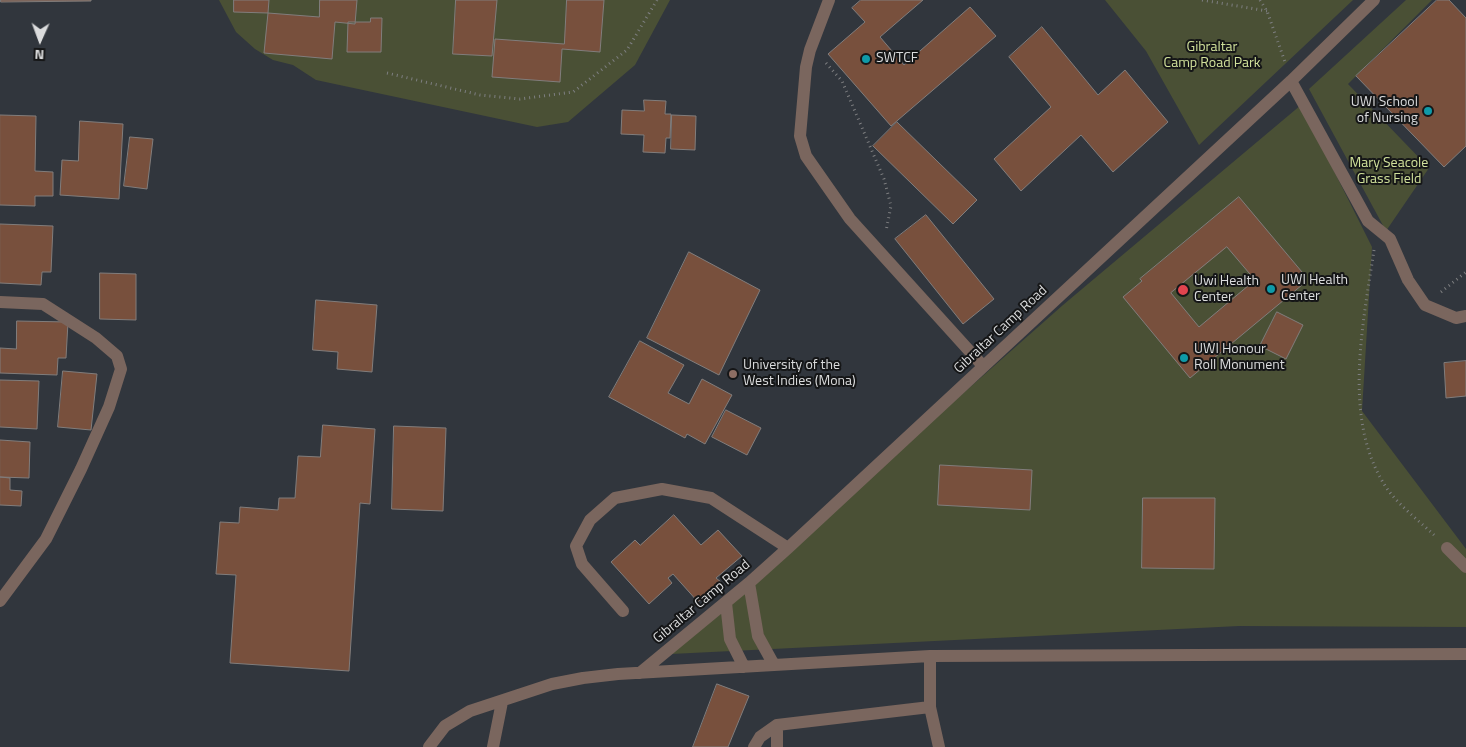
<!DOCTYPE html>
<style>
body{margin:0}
#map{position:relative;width:1466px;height:747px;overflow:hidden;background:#2c2e30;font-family:"Titillium Web",sans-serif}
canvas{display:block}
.north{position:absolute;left:15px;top:15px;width:50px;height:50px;-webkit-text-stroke:4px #151617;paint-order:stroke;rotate:182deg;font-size:14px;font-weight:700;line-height:20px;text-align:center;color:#dbdcdd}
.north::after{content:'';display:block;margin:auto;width:18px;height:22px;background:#dbdcdd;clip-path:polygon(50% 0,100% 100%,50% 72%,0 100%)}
</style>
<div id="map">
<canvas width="1466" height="747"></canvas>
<div class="north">N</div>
</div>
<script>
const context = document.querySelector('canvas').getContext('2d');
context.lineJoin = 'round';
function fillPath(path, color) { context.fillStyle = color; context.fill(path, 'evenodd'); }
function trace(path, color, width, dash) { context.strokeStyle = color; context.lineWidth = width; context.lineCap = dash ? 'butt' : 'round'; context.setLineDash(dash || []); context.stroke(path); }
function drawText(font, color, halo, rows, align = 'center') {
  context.font = font + ' "Titillium Web",sans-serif'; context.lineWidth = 4; context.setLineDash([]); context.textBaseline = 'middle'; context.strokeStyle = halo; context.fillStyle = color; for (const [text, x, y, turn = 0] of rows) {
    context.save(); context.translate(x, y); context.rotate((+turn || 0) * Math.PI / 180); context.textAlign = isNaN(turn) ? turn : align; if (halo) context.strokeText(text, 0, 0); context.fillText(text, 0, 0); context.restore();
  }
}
fillPath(new Path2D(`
 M0 0H1466V747H0Z`), '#31363d');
fillPath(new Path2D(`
 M219 0H670L635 65 568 122 537 127 316 80 293 65 273 60 255 49 236 32Z
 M1105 0H1353L1199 145 1146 51Z
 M1406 0H1432L1348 84 1429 168 1386 231 1309 89Z
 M1301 105 1372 247 1362 411 1466 549V627L1239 626 671 654 726 603 1063 305Z`), '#4a5035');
const building = new Path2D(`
 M1 0H91V1L1 2Z
 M234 0H269L268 13 234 12Z
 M320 0H357L355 24 335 22 332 59 264 53 268 13 319 17Z
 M456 0H497L492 56 453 54Z
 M567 0H604L600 52 562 49 560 82 492 77 495 39 564 44Z
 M861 0H923L880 37 904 65 970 7 996 36 891 126 828 54 865 22 852 8Z
 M1437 0H1449L1466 18V146L1444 167 1356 76Z
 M371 18H382L381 52H347L348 22H370Z
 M1042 27 1098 95 1125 70 1168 122 1113 172 1081 135 1021 191 994 159 1051 107 1009 57Z
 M644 100 666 101 665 114H671L670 138H666L665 153 643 152 644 135 621 134 622 110 644 111Z
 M0 115 36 116 35 171 53 172V196H35V206L0 205Z
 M672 115 696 116 695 150 671 149Z
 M80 121 123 124 119 199 60 195 62 160 78 161Z
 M897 122 977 200 953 224 873 146Z
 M130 137 153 139 147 189 124 186Z
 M1239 197 1302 272 1296 277 1302 285 1190 378 1123 297 1142 281 1140 279ZM1227 247 1255 280 1199 327 1171 293Z
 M926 215 994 299 963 324 895 239Z
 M0 224 53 226 51 272H42L41 285 0 283Z
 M689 252 760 290 719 375 647 338Z
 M100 273 136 274V320L100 319Z
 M316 300 377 305 372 372 337 369 338 352 313 350Z
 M1277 312 1303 325 1286 359 1260 346Z
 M17 321 68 322 66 358H58L57 375 0 373V348L16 349Z
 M640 341 684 365 668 393 689 404 702 379 732 395 705 444 687 434 685 438 609 397Z
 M1466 361V396L1446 398 1444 363Z
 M63 371 97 374 91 430 58 427Z
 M0 380 39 381 37 429 0 427Z
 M726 410 761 428 747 455 712 437Z
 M323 425 375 429 370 504 360 503 349 671 230 663 236 575 216 574 220 522 239 523 240 507 278 510 279 498H295L298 456 320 457Z
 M394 426 446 428 443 511 392 509Z
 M0 440 30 442 29 478 0 477Z
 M940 465 1032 470 1030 510 938 505Z
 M0 477 10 478V490L22 491 21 506 0 505Z
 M1143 498H1215L1214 569 1142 568Z
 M674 515 701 545 718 530 742 556 716 578 721 582 698 602 673 574 668 578 672 583 649 604 611 562 635 540 640 545Z
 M717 684 749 696 728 747H693Z`);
fillPath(building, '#78503d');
trace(building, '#817d7c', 1);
trace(new Path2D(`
 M1202 0 1267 11
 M1260 0 1267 11 1285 62
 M826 63 842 81 884 179 891 206 886 231
 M387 73 480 95 520 99 573 92 627 50 657 0
 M1374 250C1363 325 1341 423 1388 490 1400 506 1419 521 1434 535
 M1441 292 1466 272`), '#7e7f81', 3, [1, 4]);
trace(new Path2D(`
 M829 0 810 50 806 67 800 136 806 156 850 219 983 366
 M1291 81 1368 221 1390 239 1408 280 1425 305 1456 318 1466 316
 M0 302 43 304 96 338 117 356 121 369 109 407 81 469 46 539 0 601
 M1447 548 1466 567
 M749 583 758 636 774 665
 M726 603 730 639 744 667
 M623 611 582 564 576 546 590 520 615 498 662 489 711 498 788 548
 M640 673 749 583 788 548 1291 81 1374 0
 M930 707V656
 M429 747 445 726 470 711 552 684 583 678 618 674 930 656 1466 654
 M493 747 502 702
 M754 747 760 737 777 725 930 707 939 747
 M777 747V725`), '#7a665e', 12);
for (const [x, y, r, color] of [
 [866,59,5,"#0f9aa8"],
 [1428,111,5,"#0f9aa8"],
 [1271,289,5,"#0f9aa8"],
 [1183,290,6,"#e0444e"],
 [1184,358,5,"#0f9aa8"],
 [733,374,5,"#8d6e63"]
]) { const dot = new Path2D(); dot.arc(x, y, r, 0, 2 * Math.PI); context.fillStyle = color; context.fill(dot); trace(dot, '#151617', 2); }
drawText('14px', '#d1e19b', '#151617', [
 ["Gibraltar",1212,48],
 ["Camp Road Park",1212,64],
 ["Mary Seacole",1389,164],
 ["Grass Field",1389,180]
]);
drawText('14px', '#dbdcdd', '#151617', [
 ["SWTCF",876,59],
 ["UWI School",1418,103,"right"],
 ["of Nursing",1418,119,"right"],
 ["UWI Health",1281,281],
 ["Center",1281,297],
 ["Uwi Health",1194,282],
 ["Center",1194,298],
 ["UWI Honour",1194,350],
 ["Roll Monument",1194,366],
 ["University of the",743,366],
 ["West Indies (Mona)",743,382]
], 'left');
drawText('14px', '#dbdcdd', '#151617', [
 ["Gibraltar Camp Road",1001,330,-43],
 ["Gibraltar Camp Road",702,602,-40]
]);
</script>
